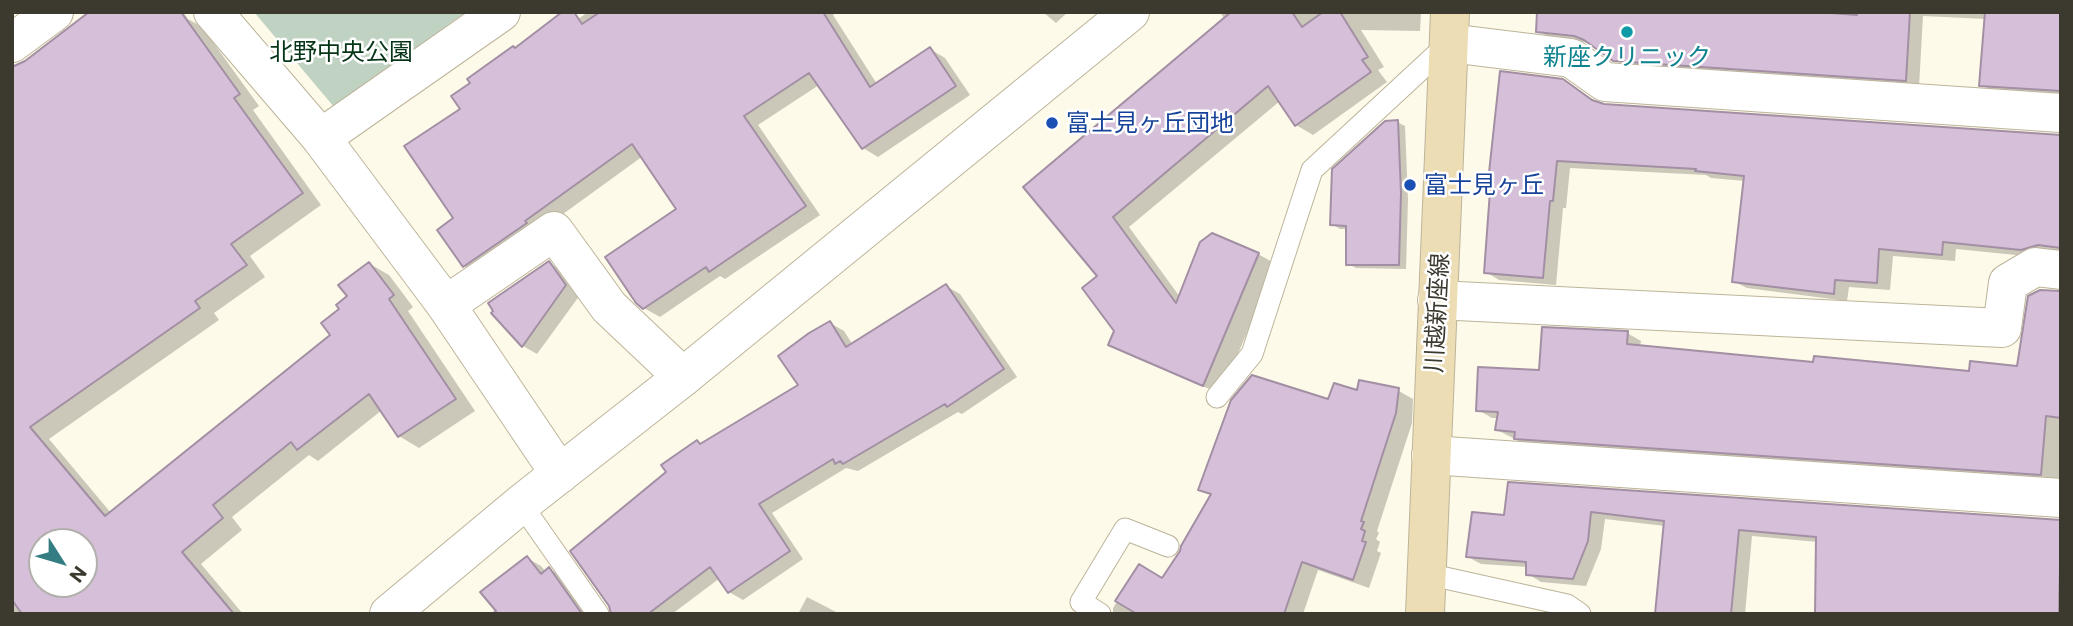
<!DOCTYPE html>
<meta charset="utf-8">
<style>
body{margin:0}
#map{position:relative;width:2073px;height:626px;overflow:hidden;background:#fefae9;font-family:Commissioner,sans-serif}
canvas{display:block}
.frame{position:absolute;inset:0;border:14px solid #3c392f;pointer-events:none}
.north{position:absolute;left:28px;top:528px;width:70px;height:70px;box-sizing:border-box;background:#fff;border:2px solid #b1b0ac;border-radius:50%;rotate:127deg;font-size:19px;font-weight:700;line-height:28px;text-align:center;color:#3c392f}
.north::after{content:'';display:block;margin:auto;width:24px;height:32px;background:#347d83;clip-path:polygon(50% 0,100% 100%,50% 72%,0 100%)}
</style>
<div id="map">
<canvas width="2073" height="626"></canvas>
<div class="frame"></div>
<div class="north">N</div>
</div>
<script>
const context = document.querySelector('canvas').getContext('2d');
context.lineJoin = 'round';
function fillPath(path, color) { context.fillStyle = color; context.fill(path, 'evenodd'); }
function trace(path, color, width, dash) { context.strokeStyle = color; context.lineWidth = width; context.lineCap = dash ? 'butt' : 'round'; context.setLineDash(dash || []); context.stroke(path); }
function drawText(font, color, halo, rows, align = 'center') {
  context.font = font + ' Commissioner,"Noto Sans JP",sans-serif'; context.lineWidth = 5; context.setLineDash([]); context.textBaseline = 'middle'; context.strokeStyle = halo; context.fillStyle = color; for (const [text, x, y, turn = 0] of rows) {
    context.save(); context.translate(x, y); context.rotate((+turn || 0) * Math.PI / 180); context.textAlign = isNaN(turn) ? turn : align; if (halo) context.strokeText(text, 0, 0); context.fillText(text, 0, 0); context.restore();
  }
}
fillPath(new Path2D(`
 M254 12H466L334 107Z`), '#c0d3c3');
fillPath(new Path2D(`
 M93 12H183L188 19 202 27 259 106 253 110 321 205 250 256 265 277 214 313 219 320 49 439 111 513 333 336 342 310 370 264 389 275 413 307 408 311 475 411 419 448 399 436 382 410 318 461 309 455 232 517 242 530 201 564 243 614H12V69L26 62ZM42 542H84V584H42Z
 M588 12H838L833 15 877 84 930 49 945 58 970 95 878 157 863 148 819 85 758 125 820 215 725 279 720 276 660 317 644 308 679 210 643 156 479 275 464 266 462 109 516 50 547 42Z
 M1043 12H1068L1056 23Z
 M1220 12H1421L1420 31 1361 30 1384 67 1378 70 1387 82 1313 135 1296 125 1280 101 1129 227 1180 297 1213 235 1258 254 1276 264 1221 394 1127 354 1110 344 1116 331 1099 276 1025 188 1225 20Z
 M1539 12H2061V97L1995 92 1981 85 1986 19 1923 16 1919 87 1628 67 1590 43 1552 39 1538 31Z
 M1577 89 1603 106 2061 136V253L2036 257 1956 249 1955 261 1893 256 1890 290 1849 287 1847 301 1747 288 1733 281 1745 181 1711 178 1706 175 1570 168 1566 208H1563L1556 285 1499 280 1486 272 1492 192 1489 190Z
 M1397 122 1405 126 1408 199 1406 269 1356 268 1348 264 1347 229H1340L1332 224Z
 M549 263 564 272 580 295 537 354 523 346Z
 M946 286 960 294 1017 377 962 414 958 412 858 471 846 468 772 513 803 559 743 600 729 592 720 578 672 614H611L669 473 698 442 702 445 800 385 830 323 844 331 853 345Z
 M2061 292V482L1529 446 1497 430 1499 418H1492L1478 410 1541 371 1627 333 1641 341 1640 347 1815 364 1970 373 2019 368Z
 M1397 390 1413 399 1412 423 1377 531 1379 533 1376 539 1380 542 1377 551 1381 553 1369 588 1318 570 1303 614H1113V608L1139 566 1163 580 1182 552 1212 496 1200 489 1329 402 1358 393Z
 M1510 484 2061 521V614H1817L1818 542 1752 536 1745 614H1657L1665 526 1605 519 1601 549 1586 586 1541 582 1528 574V567L1481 564 1468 557 1506 517Z
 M527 558 541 566 546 572 550 569 563 578 589 614H500Z
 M807 597 840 614H798Z`), '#0003');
const building = new Path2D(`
 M89 12H181L240 94 234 98 303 193 231 244 247 265 195 301 200 308 30 427 105 516 330 335 321 323 339 309 336 305 347 296 338 285 369 262 394 295 389 299 456 399 398 437 369 394 297 450 291 442 213 505 223 518 182 552 234 614H22L12 600V67L25 61ZM42 542H84V584H42Z
 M562 12H574L582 24 600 12H823L870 87 930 47 956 86 862 149 809 73 744 116 806 206 709 272 706 267 643 309 636 303 605 257 676 209 632 144 525 221 527 223 463 267 437 230 453 218 404 146 460 109 451 96 470 83 467 79 513 46 515 48Z
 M1231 12H1292L1302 27 1323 12H1340L1368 57 1362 60 1371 72 1295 126 1268 86 1113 217 1176 303 1200 242 1212 233 1259 253 1203 386 1108 345 1114 331 1082 288 1097 276 1023 187Z
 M1537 12H1818L1857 15V12H1910L1906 81 1613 61 1584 40 1574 36 1536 32Z
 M1985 12H2061V91L1979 86Z
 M1500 71 1563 79 1592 100 1604 104 2061 135V248L2038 245 2021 250 1943 242 1942 255 1879 249 1877 283 1835 280 1834 294 1732 282 1744 176 1695 171 1696 169 1557 161 1553 201H1550L1543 278 1484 273 1490 191H1487Z
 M1398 120 1401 193 1399 265H1346V226L1330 225 1332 169 1385 121Z
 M549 261 566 285 522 347 491 313 493 311 488 303Z
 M946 284 1004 369 947 407 945 404 843 464 840 461 835 464 833 459 759 504 790 551 728 593 710 567 648 614H611L609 606 570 551 666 472 661 465 697 440 700 444 798 385 778 356 809 333 830 321 846 347Z
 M2040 290 2061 291V418L2046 416 2041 475 1514 439 1515 432 1495 430 1498 412 1476 411 1478 367 1539 370 1542 327 1628 331 1627 344 1813 362 1814 356 1969 371 1970 361 2017 366 2028 296Z
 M1252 375 1328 399 1334 383 1357 390 1359 380 1399 388 1396 413 1361 521 1364 522 1361 529 1365 531 1362 541 1366 542 1353 580 1302 562 1284 614H1137L1115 601 1139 564 1162 578 1180 551 1181 546 1211 494 1198 490 1231 400Z
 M1508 482 2061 520 2059 614H1815L1816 537 1739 530 1731 614H1655L1664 521 1591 512 1588 541 1573 579 1526 575V562L1466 557 1472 512 1504 515Z
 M527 556 541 574 549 567 582 614H492L496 611 480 592Z`);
fillPath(building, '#d6bfd8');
trace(building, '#a28fa3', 2);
const service = new Path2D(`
 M1217 397 1252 354 1312 170 1448 44
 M521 504 598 614
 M1427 574 1567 605 1580 614
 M1100 614 1081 602 1125 529 1168 546`);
const minor = new Path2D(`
 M12 43 54 12
 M1449 43 1571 58 1605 82 2061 113
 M321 138 501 12
 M1437 300 2002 328 2008 283 2035 267 2061 270
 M446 305 554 231 609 307 683 377
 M1431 455 2061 498`);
const tertiary = new Path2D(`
 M213 12 321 138 446 305 560 474
 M389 614 521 504 683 377 1130 12`);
const secondary = new Path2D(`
 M1425 614 1450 12`);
trace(service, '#bcb49a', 23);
trace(minor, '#bcb49a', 40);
trace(tertiary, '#bcb49a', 40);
trace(secondary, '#bcb49a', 40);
trace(service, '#fff', 21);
trace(minor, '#fff', 38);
trace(tertiary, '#fff', 38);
trace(secondary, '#edddb4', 38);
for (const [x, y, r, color] of [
 [1627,32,7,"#0f9aa8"],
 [1052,123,7,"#1a4fb4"],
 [1410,185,7,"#1a4fb4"]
]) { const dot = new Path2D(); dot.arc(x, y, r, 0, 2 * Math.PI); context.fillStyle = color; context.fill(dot); trace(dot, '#fff', 2.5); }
drawText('24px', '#053416', '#fff', [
 ["北野中央公園",341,52]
]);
drawText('24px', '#0d838f', '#fff', [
 ["新座クリニック",1627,57]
]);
drawText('24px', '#164399', '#fff', [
 ["富士見ヶ丘団地",1066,123],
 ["富士見ヶ丘",1424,185]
], 'left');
drawText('24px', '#3c392f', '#fff', [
 ["川越新座線",1437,313,-87]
]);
</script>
